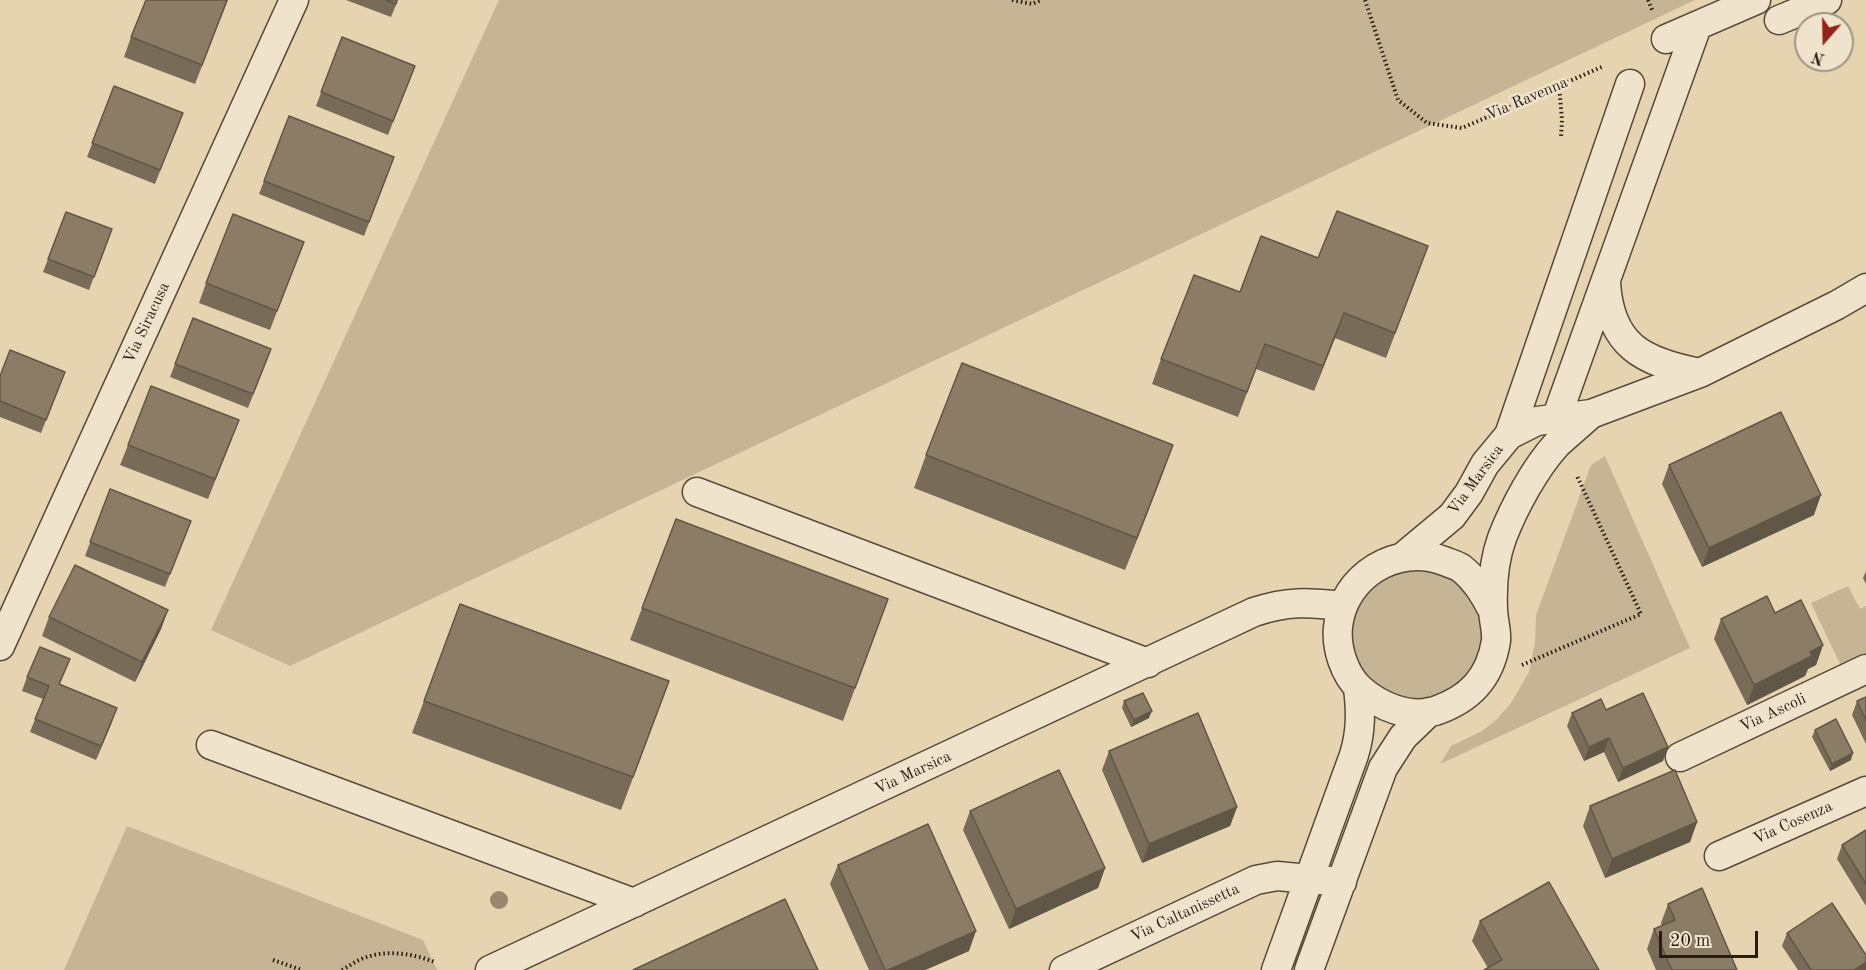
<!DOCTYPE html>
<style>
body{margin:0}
#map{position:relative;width:1866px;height:970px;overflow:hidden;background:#e6d4b0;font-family:"Old Standard TT",serif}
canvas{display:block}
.north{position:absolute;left:1794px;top:12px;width:60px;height:60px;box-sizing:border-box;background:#efe3cc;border:2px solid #9f9382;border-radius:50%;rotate:200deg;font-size:16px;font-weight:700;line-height:24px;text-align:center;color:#281c13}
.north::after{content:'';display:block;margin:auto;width:21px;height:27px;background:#8f2418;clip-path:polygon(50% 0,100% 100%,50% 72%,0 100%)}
.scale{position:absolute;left:1659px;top:931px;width:99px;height:27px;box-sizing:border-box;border:3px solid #281c13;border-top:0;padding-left:8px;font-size:18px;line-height:21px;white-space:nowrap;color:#281c13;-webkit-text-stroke:4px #efe3cc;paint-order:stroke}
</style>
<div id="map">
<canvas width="1866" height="970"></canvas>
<div class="north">N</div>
<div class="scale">20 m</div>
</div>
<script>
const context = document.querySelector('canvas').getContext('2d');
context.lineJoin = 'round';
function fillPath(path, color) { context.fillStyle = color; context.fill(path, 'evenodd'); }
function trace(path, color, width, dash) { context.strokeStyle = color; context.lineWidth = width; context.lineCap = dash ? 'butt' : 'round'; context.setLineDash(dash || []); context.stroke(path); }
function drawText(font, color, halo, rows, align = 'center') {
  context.font = font + ' "Old Standard TT",serif'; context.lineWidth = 5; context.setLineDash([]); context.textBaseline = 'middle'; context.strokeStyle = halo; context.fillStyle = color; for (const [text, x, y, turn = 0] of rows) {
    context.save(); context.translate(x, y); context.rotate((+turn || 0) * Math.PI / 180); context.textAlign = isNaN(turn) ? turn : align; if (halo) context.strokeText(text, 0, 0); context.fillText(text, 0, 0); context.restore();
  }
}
fillPath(new Path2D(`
 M499 0H1695L290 666 211 630Z
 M1605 456 1690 648 1440 764 1451 746 1482 731 1497 719 1511 703 1529 672 1535 642 1536 615 1591 465Z
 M1352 634a65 65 0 1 1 130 0a65 65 0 1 1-130 0Z
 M1848 586 1860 609 1866 606V657L1842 668 1811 603Z
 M127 826 423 940 437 970H64Z`), '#c6b595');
const street = new Path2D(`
 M1779 20 1827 0
 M1666 39 1756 0
 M1606 283C1610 346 1643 362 1700 373
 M1556 419 1697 26
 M1509 435 1630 84
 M697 492 1148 663
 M1404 556 1452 516 1469 493 1485 464 1509 435 1537 421 1591 414 1700 373 1837 305 1866 288
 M1493 611C1484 594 1476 580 1461 568 1456 565 1449 563 1444 561 1397 543 1343 576 1338 627 1336 648 1344 674 1360 689 1379 706 1409 719 1435 711 1470 699 1490 678 1496 641 1497 630 1493 619 1493 609 1492 585 1494 560 1502 538 1514 507 1535 468 1557 444 1568 434 1580 424 1591 414
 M0 646 294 0
 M211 745 634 903
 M1680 757 1866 669
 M1719 856 1866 791
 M490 970 1254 612C1287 601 1308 602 1342 606
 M1064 970 1256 880 1277 876 1342 882
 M1276 970 1354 755C1361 732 1361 712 1358 688
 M1309 970 1383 768 1403 737 1429 712`);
trace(street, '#584a3a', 31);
trace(new Path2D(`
 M1012 0 1032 4 1041 0
 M1365 0 1398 100 1427 123 1462 128 1604 66
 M1648 0 1653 12
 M1559 85 1562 120 1561 137
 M1522 665 1641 614 1577 476
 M273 960 302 970
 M342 970C349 966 356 961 364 958 387 949 413 954 435 962`), '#281c13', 4, [1.5, 3]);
trace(street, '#efe3cc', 28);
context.fillStyle = '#97886f';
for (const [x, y] of [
 [499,900]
]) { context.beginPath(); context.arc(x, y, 9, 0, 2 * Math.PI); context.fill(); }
fillPath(new Path2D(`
 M228 0 195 84 124 57 131 37Z
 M346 0H398L391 17Z
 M342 37 415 66 388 135 316 106Z
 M114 86 183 113 155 184 87 157Z
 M289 116 394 157 364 236 259 194Z
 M66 212 112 229 89 290 43 272Z
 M1318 258 1419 270 1386 358 1335 338 1314 391 1256 369 1238 417 1152 384 1161 359 1240 292Z
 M296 261 270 330 199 303 206 283Z
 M193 318 271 349 248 408 170 377Z
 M65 372 41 433 0 417V376Z
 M232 439 208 499 120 465 128 445Z
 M926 455 1161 478 1125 570 914 488Z
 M1669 465 1814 515 1702 567 1662 484Z
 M110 489 191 521 165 587 85 556Z
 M1866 571V584L1863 578Z
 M888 599 843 721 630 640 642 608Z
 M460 604 669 681 621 810 412 733Z
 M168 610 161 629 135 682 42 636 49 617Z
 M1775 613 1823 645 1816 665 1808 669 1805 676 1747 705 1714 639 1721 619Z
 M70 659 60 684 112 722 96 760 30 732 43 699 22 691 27 677Z
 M1866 697V744L1852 715 1857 701Z
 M1124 701 1149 718 1131 727 1122 708Z
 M1606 710 1663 761 1618 782 1604 752 1584 761 1567 726 1572 713Z
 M1815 730 1851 760 1830 771 1812 737Z
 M1109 751 1237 807 1230 826 1142 863 1102 770Z
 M1590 806 1697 822 1690 842 1605 878 1583 826Z
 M970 811 1105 868 1098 888 1009 929 963 830Z
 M1866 830V906L1837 859 1842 845Z
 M838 865 969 951 925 970H869L830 884Z
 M1668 904 1737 970H1656L1647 949 1654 929 1662 926 1661 923Z
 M1480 921 1599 970 1488 968 1472 941Z
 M1787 933 1866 970H1798L1782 946Z`), '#786b57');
fillPath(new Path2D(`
 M1344 313 1335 338 1314 391 1323 366Z
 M1173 445 1161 478 1125 570 1137 538Z
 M1821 495 1814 515 1702 567 1709 548Z
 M168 610 161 629 135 682 142 662Z
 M1823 645 1816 665 1808 669 1805 676 1747 705 1754 685 1810 652Z
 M117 708 112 722 96 760 101 746Z
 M1152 711 1149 718 1131 727 1134 720Z
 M1609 738 1604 752 1584 761 1589 747Z
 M1668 747 1663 761 1618 782 1623 768Z
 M1853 753 1851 760 1830 771 1832 764Z
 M1237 807 1230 826 1142 863 1149 844Z
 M1697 822 1690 842 1605 878 1612 859Z
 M1105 868 1098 888 1009 929 1016 909Z
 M976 931 969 951 925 970H888Z
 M1866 962V970H1854Z`), '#615747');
const building = new Path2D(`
 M146 0H227L202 65 131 37Z
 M386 0H397L396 4Z
 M342 37 415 66 393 121 321 92Z
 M114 86 183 113 160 170 92 143Z
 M289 116 394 157 369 222 264 181Z
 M1337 211 1428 246 1395 333 1344 313 1323 366 1265 344 1247 392 1161 359 1194 275 1240 292 1261 236 1318 258Z
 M66 212 112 229 94 277 48 259Z
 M233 214 304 242 277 311 206 283Z
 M193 318 271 349 253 394 175 364Z
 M10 350 65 372 46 420 0 401V376Z
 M962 363 1173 445 1137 538 926 455Z
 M151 386 239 420 215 479 128 445Z
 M1781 412 1821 495 1709 548 1669 465Z
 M110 489 191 521 170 574 90 542Z
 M676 519 888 599 855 688 642 608Z
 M75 565 168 610 142 662 49 617Z
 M1767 596 1775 613 1801 600 1823 645 1810 652 1812 656 1754 685 1721 619Z
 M460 604 669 681 633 777 424 701Z
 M40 647 70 659 59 684 117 708 101 746 35 719 49 686 27 677Z
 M1143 693 1152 711 1134 720 1124 701Z
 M1643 693 1668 747 1623 768 1609 738 1589 747 1572 713 1601 699 1606 710Z
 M1866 697V720L1857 701Z
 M1198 713 1237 807 1149 844 1109 751Z
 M1836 719 1853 753 1832 764 1815 730Z
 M1059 770 1105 868 1016 909 970 811Z
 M1675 770 1697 822 1612 859 1590 806Z
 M928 824 976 931 888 970H885L838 865Z
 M1866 830V884L1842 845Z
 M1549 882 1599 970H1484L1502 960 1480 921Z
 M1702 888 1737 970H1672L1654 929 1675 920 1668 904Z
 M785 899 818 970H633Z
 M1832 903 1866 955V962L1854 970H1811L1787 933Z`);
fillPath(building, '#8b7c65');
trace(building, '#615747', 1.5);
drawText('16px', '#281c13', '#efe3cc', [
 ["Via Ravenna",1527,99,-23],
 ["Via Siracusa",147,323,-65],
 ["Via Marsica",1476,480,-54],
 ["Via Ascoli",1773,713,-25],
 ["Via Marsica",913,773,-25],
 ["Via Cosenza",1793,823,-24],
 ["Via Caltanissetta",1185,913,-25]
]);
</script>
